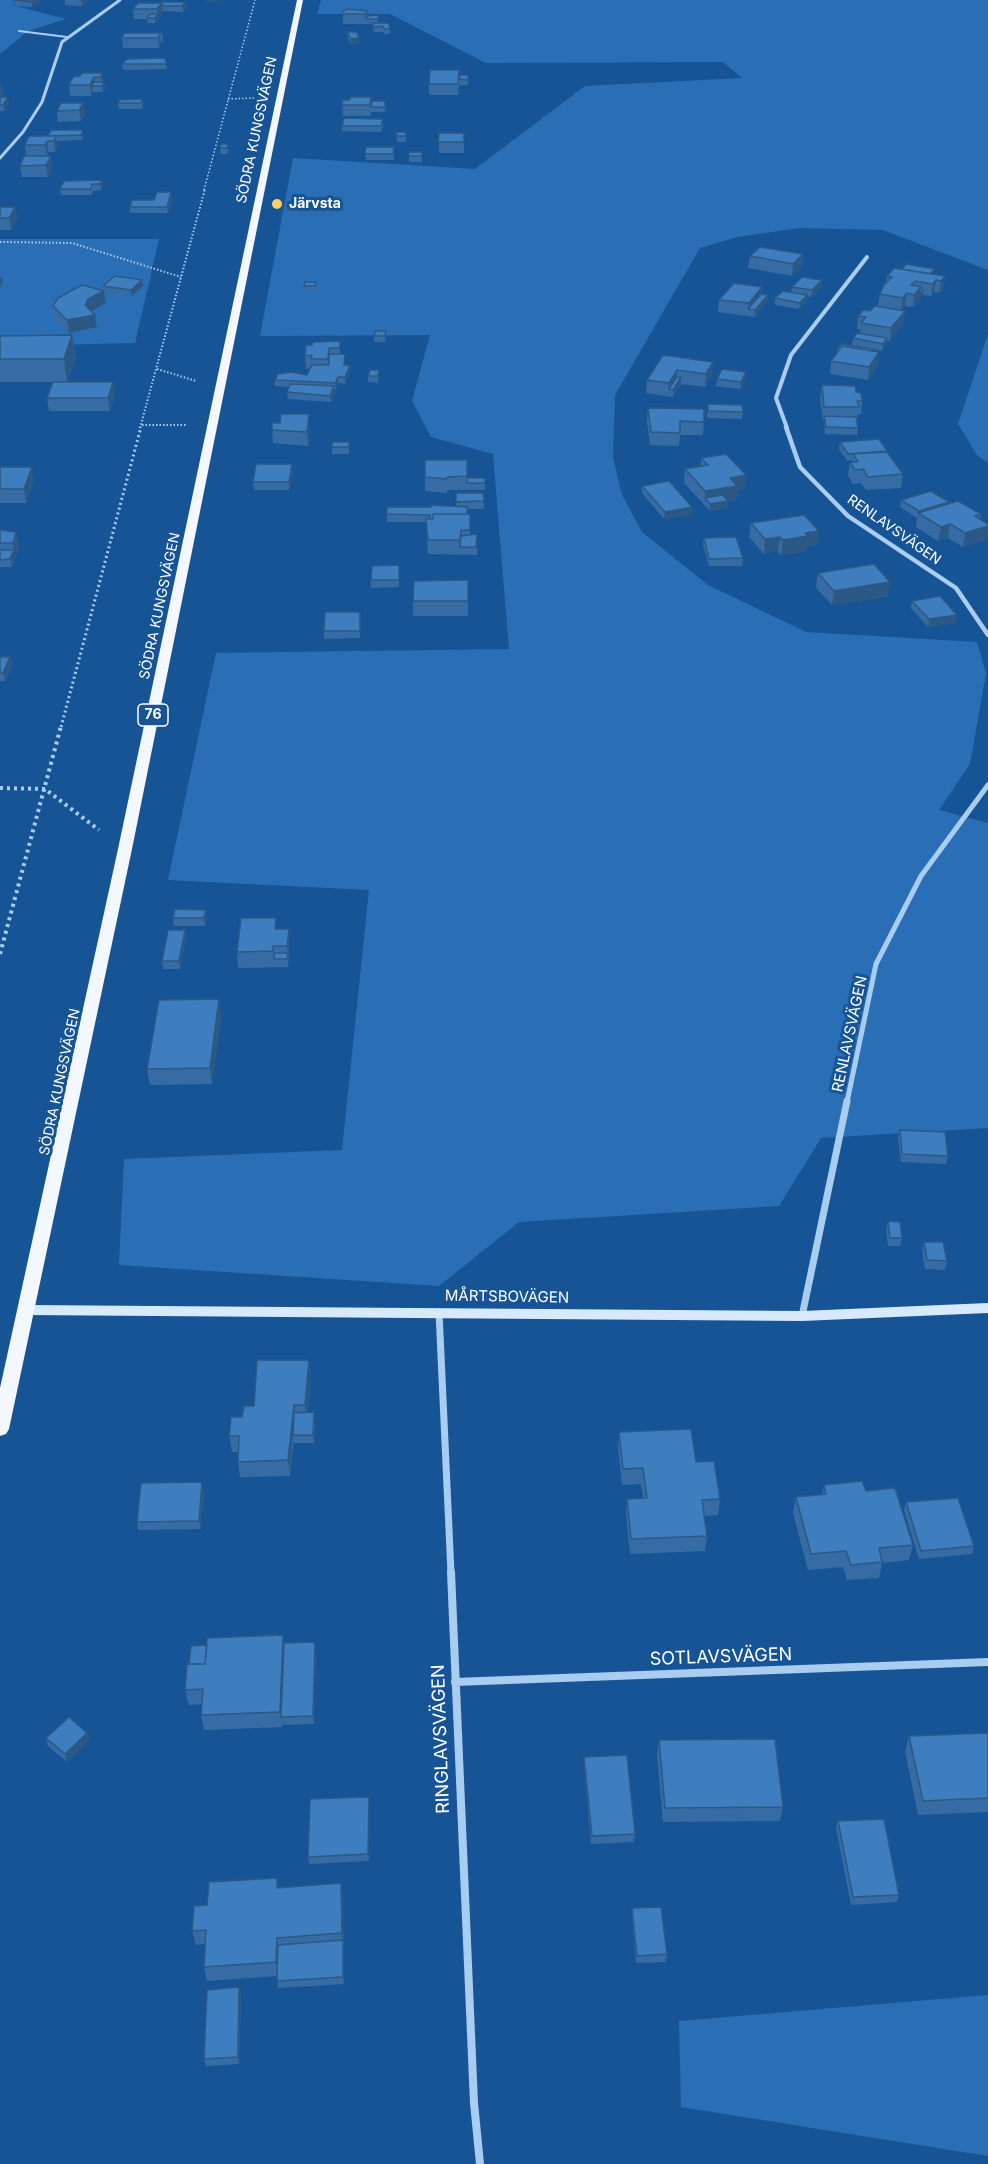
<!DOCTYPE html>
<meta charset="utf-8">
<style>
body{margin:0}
canvas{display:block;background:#175496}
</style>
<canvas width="988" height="2164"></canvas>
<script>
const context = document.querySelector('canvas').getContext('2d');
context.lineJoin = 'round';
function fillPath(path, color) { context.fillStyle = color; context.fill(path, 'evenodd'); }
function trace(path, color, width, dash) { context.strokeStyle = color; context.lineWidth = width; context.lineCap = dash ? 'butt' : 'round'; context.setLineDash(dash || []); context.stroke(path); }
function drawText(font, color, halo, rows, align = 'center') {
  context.font = font + ' Inter,sans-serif'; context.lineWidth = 6; context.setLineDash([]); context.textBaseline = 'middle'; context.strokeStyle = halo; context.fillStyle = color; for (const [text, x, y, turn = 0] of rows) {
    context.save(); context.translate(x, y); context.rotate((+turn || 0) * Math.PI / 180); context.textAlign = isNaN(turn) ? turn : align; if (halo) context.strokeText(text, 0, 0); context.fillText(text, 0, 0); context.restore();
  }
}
fillPath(new Path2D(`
 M0 0H20L12 5 66 19 28 31 0 54Z
 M321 0H988V270L883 230 799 228 737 237 700 248 615 395 613 457 622 495 642 532 708 585 806 632 977 642 986 673 970 764 939 810 988 823V1128L821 1138 779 1206 519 1222 439 1286 119 1265 124 1159 342 1150 369 890 168 880 216 653 509 649 493 454 431 437 412 401 430 335 260 336 293 158 475 169 585 86 742 78 723 62 486 63 390 14H317Z
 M0 239H159L135 343 0 346Z
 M988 334V463L977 455 958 424Z
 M988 1995V2156L681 2107 679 2021Z`), '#2a6fb5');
trace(new Path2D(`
 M228 99 254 98
 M204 190 255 0`), '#a9cdf1', 1.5, [1.5, 2]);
trace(new Path2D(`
 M0 242 72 243 181 277
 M157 369 196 381
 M142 425H187
 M140 428 205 189`), '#a9cdf1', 2, [1.5, 2]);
trace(new Path2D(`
 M61 727 141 427`), '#a9cdf1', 3, [2, 3]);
trace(new Path2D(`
 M0 788 45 789 99 830
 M0 954 61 726`), '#a9cdf1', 4, [3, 4]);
trace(new Path2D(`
 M19 31 67 37`), '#a9cdf1', 2);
trace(new Path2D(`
 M0 158 23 132 42 102 62 42 120 0`), '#a9cdf1', 3);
trace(new Path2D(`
 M787 428 776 398 791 355 867 257`), '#a9cdf1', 4);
trace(new Path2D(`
 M786 427 800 467 848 516 956 588 988 635`), '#a9cdf1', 4.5);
trace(new Path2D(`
 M847 1102 876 964 921 876 988 785`), '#a9cdf1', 5);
trace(new Path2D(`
 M439 1312 451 1573
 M802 1316 847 1101`), '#a9cdf1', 7);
trace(new Path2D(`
 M451 1572 474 2103 480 2164
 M455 1682 988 1662`), '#a9cdf1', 8);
fillPath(new Path2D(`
 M988 1303V1313L802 1321 26 1315 21 1314 19 1310 21 1306 26 1305 802 1311Z`), '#d7e9fc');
fillPath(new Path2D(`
 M297 0H303L132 849 9 1429 6 1434 0 1436V1388L118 849Z`), '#f3f8ff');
fillPath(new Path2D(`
 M14 0H38L39 2 32 7 15 6Z
 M65 0H88L82 6 65 5Z
 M185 2 186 7 183 12 163 11V13L155 23H148L147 19H134L133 9 158 3Z
 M343 11H367V16L378 15V23L390 29V34H384V32H374L372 24H343Z
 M347 32 359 43 351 44 348 38Z
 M162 33 163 42H160L159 48H123L122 38Z
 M122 64H166L167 69 123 70Z
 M459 70V75L468 80V85H459L458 95H429V84Z
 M102 73 105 88 103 92H93L91 96H70L69 85 80 76Z
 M0 83H1L3 93 1 97 9 103 4 111H0Z
 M142 99 143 105 142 109H119L118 103Z
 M372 102 386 106 385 112H371V116H343L342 105Z
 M83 103 84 114 81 121 58 122 57 111Z
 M383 119V125L381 132 342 131V126Z
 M81 130 84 136 82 140 56 141 57 148 55 152H48L47 156 52 167 48 177H22L20 166 26 156 25 145 48 136Z
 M396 132H405L406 142H397Z
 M439 133H464V153H439Z
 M228 144V150L227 154H221L220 148Z
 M394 147V160H366L365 154Z
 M409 152H422V162H409Z
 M102 180 103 186 101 190 93 191 92 195H61L60 189Z
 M171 192 172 198 168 213H130V207L154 200Z
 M0 207H15L17 219 11 230H0Z
 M803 254 802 266 792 276 748 268 750 256Z
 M934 275 945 276 943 289 939 293 934 292 931 296 923 295 913 307 905 306 901 310 903 324 890 341H887L886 345 882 351 873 349V351L879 352 878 365 868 380 830 374 831 361 837 353V349L852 345 853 338 860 334V329H857L858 316 870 311 878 306 880 294 886 282 887 276Z
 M142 280 143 286 132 296 105 293 106 303 91 311 95 315 97 327 69 333 55 319 53 306 104 291 103 286Z
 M822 280V287L811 297 807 296 806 302 799 309 775 305V298L791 292 792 287Z
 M316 282V292H305L304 286Z
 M762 287 761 294 768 295 767 301 755 317 718 312 719 300Z
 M386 331 385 342H374V336Z
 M0 336 76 358 67 382H0Z
 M340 341V354L345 365H350V372L345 384 338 383 336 390 334 389 335 393 331 402 288 399 287 392 289 387 275 386V380L307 375 310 368 306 369 305 356 312 345Z
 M663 355 712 375 705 387 681 384 673 397 646 393 647 380Z
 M379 370 378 383 368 382V376Z
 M746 372V379L740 389 716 386 717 379Z
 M822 385 856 392 862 401 861 414H858L857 421 858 428 857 435 825 434 824 420H823L820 399Z
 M115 395 110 411H49L47 398Z
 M708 404 743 412 742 419 707 418Z
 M648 408 704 422 703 435H680L679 446 650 445 647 422Z
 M280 423 310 427 308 446 273 443 272 430Z
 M332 442H349V454H332Z
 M840 442 887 451 903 474 901 488 866 490 861 483 853 484 848 476 850 462H852L853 460 847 461 839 449Z
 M701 458 745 489 737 490 736 500 728 501V508L710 511 684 483 685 469 694 468V466L701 465Z
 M467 460V481L485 478V490H467V488V490H447V493L425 491V477Z
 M0 467 34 481 26 503H0Z
 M293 472 289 490H254L253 482Z
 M642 486 692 507V515L664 519 642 493Z
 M456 493H483L484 509H467V514H470V535L477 534V555L428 554 426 522H387V514L431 507 456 506Z
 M901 500 948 504 981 514 980 519 988 524 987 539 963 547 948 538 938 541 916 527 917 518 900 507Z
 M751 523 817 545 807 546 806 551 781 555 778 551 764 554 749 537Z
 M0 530 19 546 12 567H0Z
 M704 538 743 558 742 566H709L703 545Z
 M399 565V587L371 588V580Z
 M818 573 888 596 832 605 816 588Z
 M468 594V616H413V601Z
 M912 601 957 615 956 623 928 627 911 608Z
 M360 612V638L324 639V631Z
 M0 657H10L12 665 5 681H0Z
 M173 918H207L205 926H174Z
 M277 929H289L290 944 288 967 238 968 237 952Z
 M185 930 186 938 180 969H163L162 961Z
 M219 999 221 1015 212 1084 150 1085 147 1069Z
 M900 1130 948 1156 946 1164 901 1162 898 1138Z
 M888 1221 902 1238 900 1246H888L886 1230Z
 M924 1242 947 1261 945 1270 925 1269 922 1250Z
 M309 1360 311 1376 308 1413 314 1412 315 1421 314 1443H294V1439L290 1476 240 1477 238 1462V1452H232L229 1436 242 1417Z
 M619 1432 696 1462 720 1499 718 1515 704 1516 707 1536 705 1551 630 1554 626 1515 627 1499 643 1498 641 1484 622 1485 618 1447Z
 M824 1485 866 1491 913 1545 909 1560 882 1563 879 1578 847 1580 843 1567 808 1570 793 1513 796 1497 822 1495Z
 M204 1490 201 1529 138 1530 137 1522Z
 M906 1502 974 1546 972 1554 919 1559 904 1510Z
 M284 1643 316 1650 314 1724 282 1725V1724V1727L204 1730 201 1715 202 1704 189 1705 185 1690Z
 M87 1733 89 1740 67 1762 48 1746 46 1738Z
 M988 1733V1812L918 1815 905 1751 909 1736Z
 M659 1740 783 1807 780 1821 663 1822 657 1755Z
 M584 1757 635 1834 634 1842 591 1844 584 1764Z
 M369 1804V1861L309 1864 308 1857Z
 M838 1821 899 1895 897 1902 851 1905 836 1828Z
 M277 1878 278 1888 343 1898 344 1984 278 1988 277 1976 207 1981 204 1967 205 1944 196 1945 192 1931 207 1905Z
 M632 1908 667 1954 666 1962 636 1963 632 1916Z
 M241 1994 239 2064 206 2066 204 2059Z`), '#366ca3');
fillPath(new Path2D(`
 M34 0H38L39 2 32 7 31 2Z
 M81 0H88L82 6Z
 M207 0H230L207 2Z
 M185 2 186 7 183 12 182 6Z
 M162 3 163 13 159 19 157 9Z
 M158 14 159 20 155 23V18Z
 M160 33 161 43 159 48 158 38Z
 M359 38V43L351 44V39Z
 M102 73 105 88 103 92 101 77Z
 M94 77 95 86H92L93 92 91 96 90 85Z
 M1 83 3 93 0 98V84Z
 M8 97 9 103 4 111 3 105Z
 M83 103 84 114 81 121 79 110Z
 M83 131 84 136 82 140 81 135Z
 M56 136 57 148 55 152 54 141Z
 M47 141 48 152 47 156 45 145Z
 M51 156 52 167 48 177 46 165Z
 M102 180 103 186 101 190 100 184Z
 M171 192 172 198 168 213 167 207Z
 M15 207 17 219 11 230 9 218Z
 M803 254 802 266 792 276 793 264Z
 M2 276 3 282 0 288V279Z
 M945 276 943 289 939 293 941 281Z
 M142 280 143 286 132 296 131 290Z
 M822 280V287L811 297 812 290Z
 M936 280 934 292 931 296 933 284Z
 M762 287 761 299 748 309 749 303Z
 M921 287 920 293 924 288 923 295 913 307 914 295Z
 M104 291 106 303 90 312 95 315 97 327 69 333 67 320 85 305 88 299Z
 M907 293 905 306 901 311 903 298Z
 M768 295 767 301 755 317V310Z
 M807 295 806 302 799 309 800 303Z
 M905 311 903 324 890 341 891 328Z
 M72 335 76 358 67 382 64 359Z
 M887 338 886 345 882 351 883 344Z
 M879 352 878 365 868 380 869 367Z
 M713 362 712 375 705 387 706 374Z
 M350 365V372L345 384V377Z
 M677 370 676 383 669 389 668 396 669 383Z
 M746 372V379L740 389 741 382Z
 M338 377V383L336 390 335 383Z
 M681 377V384L673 397V390Z
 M113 382 115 395 110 411 108 398Z
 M334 386 335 393 331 402 330 396Z
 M309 414 310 427 308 446 307 432Z
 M292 464 293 472 289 490V482Z
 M32 467 34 481 26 503 24 489Z
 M746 475 745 489 737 490 736 500 728 501V508L710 511V504L705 498 704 505 705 491 730 478Z
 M949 502 947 510 919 514V511Z
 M692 507V515L664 519 665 512Z
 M950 524 948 538 938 541 941 527Z
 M988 526 987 539 963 547 965 533Z
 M819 531 817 545 807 546 806 551 781 555 783 540 805 533Z
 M16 532 19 546 12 567 10 559 14 550 13 543Z
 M780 537 778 551 764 554 765 539Z
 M890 582 888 596 832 605 834 591Z
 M957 615 956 623 928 627 929 619Z
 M10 657 12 665 5 681 3 673Z
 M206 910 207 918 205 926 204 918Z
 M289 929 290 944 289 961 287 946Z
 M185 930 186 938 180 969 179 961Z
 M219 999 221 1015 212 1084 210 1068Z
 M309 1360 311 1376 307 1421 305 1405Z
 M294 1405 295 1421 293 1435 290 1476 288 1460Z
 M314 1412 315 1421 314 1443 313 1435Z
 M202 1482 204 1490 201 1529 199 1521Z
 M283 1635 285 1650 281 1717 282 1727 280 1712Z
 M315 1642 316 1650 314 1724 313 1716Z
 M87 1733 89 1740 67 1762 65 1754Z
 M369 1797V1861L368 1854Z
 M341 1883 343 1898 344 1984 343 1977Z
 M277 1938 279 1952 278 1976 276 1962Z
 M239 1987 241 1994 239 2064 238 2057Z`), '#2c5885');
const building = new Path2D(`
 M14 0H34L31 2Z
 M160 2H185L182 6H163L162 3H158Z
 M138 3H162L157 9H133Z
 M348 9 367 11 366 14H342L343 11Z
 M150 14H158L155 18H147Z
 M378 15V19H366L367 16Z
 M372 23H389L390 29H384L383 26 374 27Z
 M347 32H357L359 38 351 39Z
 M124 33H160L158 38H122Z
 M165 58 166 64H122L127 59Z
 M430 70H459L458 84H429Z
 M82 73H102L101 77H94L90 85H69L73 77 80 76Z
 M459 75H468V80L459 79Z
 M94 82H104L102 86H92Z
 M0 97H8L3 105H0Z
 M350 97H371L370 105H342L343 100H350Z
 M142 99 141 103H118L119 100Z
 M372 101H385V107H371Z
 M61 103H83L79 110 57 111Z
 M344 118 383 119 381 126H342Z
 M51 130H81L83 131 81 135 48 136Z
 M396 132H405L406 136H397Z
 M439 133H464V142H438Z
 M29 136H56L54 141H47L45 145H25Z
 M221 144H228L227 148H220Z
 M366 147H394L393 154H365Z
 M409 152H422V156H409Z
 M24 156H51L46 165 20 166Z
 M102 180 100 184H92L91 189H60L64 181Z
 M157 192H171L167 207H130L132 200H154Z
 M0 207H15L9 218H0Z
 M760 247 803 254 793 264 750 256Z
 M906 264 935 269 930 274 902 269Z
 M894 268 945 276 941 281 936 280 933 284 915 281 911 285 921 287 914 295 907 293 903 298 880 294 884 285 892 277 887 276Z
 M115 276 142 280 131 290 103 286Z
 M802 277 822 280 812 290 792 287Z
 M305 282H316L315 286H304Z
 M734 283 762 287 749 303 719 300Z
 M82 285 104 291 88 299 85 305 95 315 67 320 53 306 58 298Z
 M783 291 807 295 800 303 775 298Z
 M761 294 768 295 755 310 748 309Z
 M875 306 905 311 891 328 861 323 866 317 858 316 863 310 870 311Z
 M375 331H386L385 336H374Z
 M857 333 887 338 883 344 853 338Z
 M72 335 64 359H0V336Z
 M340 341V348H329L328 359H311L312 355 305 356 306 345H312L313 342Z
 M841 344 873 349 872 351 842 346 839 350 837 349Z
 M842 346 879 352 869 367 831 361Z
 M329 354H345L344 365H350L345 377H338L335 383 275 380 278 374 291 372 307 375 312 365H329Z
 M663 355 713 362 706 374 677 370 669 383 647 380Z
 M722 369 746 372 741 382 717 379Z
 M370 370H379L378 376H368Z
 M677 377H681L673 390 669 389Z
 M53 382H113L108 398H47Z
 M290 384 334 386 330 396 287 392Z
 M822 385 855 386 856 392 861 393 862 401H857L859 407H824Z
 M708 404 742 405 743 412 708 411Z
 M648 408 704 409V422L680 421V433L651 432Z
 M281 414H309L307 432 272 430V423H280Z
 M824 416 856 417 858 428 826 427Z
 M879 439 887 451 848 454 840 442Z
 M332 442H349V447H332Z
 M887 452 903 474 868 477 863 469 855 470 850 462H858L853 454Z
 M726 454 746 475 730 478 737 486 705 491 685 469 708 465 701 458Z
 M425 460H467V476L447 477V479L425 477Z
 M256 464H292L289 482H253Z
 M701 465 702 466 695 467 694 466Z
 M0 467H32L24 489H0Z
 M467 478H485V483H467Z
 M669 481 692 507 665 512 642 486Z
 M931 491 949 502 919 511 901 500Z
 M456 493H483L484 501 456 502Z
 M723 495 728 501 710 504 705 498Z
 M958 501 981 514 975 516 988 524V526L965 533 950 524 941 527 918 513Z
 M431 505 467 507V514H433V519H430V515L387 514V507H431Z
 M433 514H470V530H461L460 540H428L426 519H433Z
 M804 515 819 531 805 533 808 536 783 540 780 537 765 539 751 523Z
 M0 530 16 532 13 543H0Z
 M477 534 476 547H460L461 536Z
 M736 537 743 558 709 559 704 538Z
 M0 550H14L10 559 0 560Z
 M874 564 890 582 834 591 818 573Z
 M399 565V580H371L372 566Z
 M468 580V601H413L414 581Z
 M940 596 957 615 929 619 912 601Z
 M325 612H360V631H324Z
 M0 657H10L3 673H0Z
 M175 909 206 910 204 918H173Z
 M241 918H276L275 929H289L287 946H273V951L237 952Z
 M168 930H185L179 961H162Z
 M274 953H288L287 959H274Z
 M219 999 210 1068 147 1069 159 1000Z
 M900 1130 945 1132 948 1156 902 1154Z
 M888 1221 900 1222 902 1238H890Z
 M924 1242H943L947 1261 927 1260Z
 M257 1360H309L305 1405H294L288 1460 238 1462 239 1436H229L231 1417H242L244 1406H254Z
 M314 1412 313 1435H293L294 1413Z
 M691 1429 696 1462 714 1461 720 1499 702 1500 707 1536 631 1539 627 1499 647 1498 643 1468 623 1469 619 1432Z
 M862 1481 866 1491 895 1488 913 1545 879 1548 882 1562 851 1565 846 1551 811 1554 796 1497 826 1494 824 1485Z
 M202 1482 199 1521 137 1522 141 1483Z
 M958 1498 974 1546 921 1551 906 1502Z
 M277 1634V1635L256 1636V1635Z
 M283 1635 280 1712 201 1715 203 1689 185 1690 187 1664H205L207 1638Z
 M315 1642 313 1716 281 1717 284 1643Z
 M207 1645 205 1664H189L191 1646Z
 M69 1717 87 1733 65 1754 46 1738Z
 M988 1733V1798L923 1801 909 1736Z
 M775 1739 783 1807 665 1808 659 1740Z
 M627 1755 635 1834 592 1836 584 1757Z
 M369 1797 368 1854 308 1857 310 1799Z
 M884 1819 899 1895 853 1897 838 1821Z
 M277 1878V1888L341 1883 342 1933 277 1938 276 1962 204 1967 206 1930 192 1931 194 1906 207 1905 209 1882Z
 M661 1907 667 1954 637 1956 632 1908Z
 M343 1940V1977L277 1981 278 1945Z
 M239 1987 238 2057 204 2059 207 1990Z`);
fillPath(building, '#3f7ebe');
trace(building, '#2c5885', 1.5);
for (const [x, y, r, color] of [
 [277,204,6,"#ffcd69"]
]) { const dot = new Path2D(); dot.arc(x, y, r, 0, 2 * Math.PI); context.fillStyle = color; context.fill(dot); trace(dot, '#175496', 2); }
drawText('14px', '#fff', '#175496', [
 ["SÖDRA KUNGSVÄGEN",257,130,-78],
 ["RENLAVSVÄGEN",894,530,35],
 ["SÖDRA KUNGSVÄGEN",160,606,-78],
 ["SÖDRA KUNGSVÄGEN",60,1082,-78]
]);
drawText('bold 14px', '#fff', '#175496', [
 ["Järvsta",289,204]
], 'left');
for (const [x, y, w] of [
 [153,715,30]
]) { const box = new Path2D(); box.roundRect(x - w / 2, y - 11, w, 22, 4.5); context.fillStyle = '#175496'; context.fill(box); trace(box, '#fff', 1.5); }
drawText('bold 14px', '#fff', null, [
 ["76",153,715]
]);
drawText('15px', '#fff', '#175496', [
 ["RENLAVSVÄGEN",850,1034,-78],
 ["MÅRTSBOVÄGEN",507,1297,1]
]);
drawText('18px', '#fff', '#175496', [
 ["SOTLAVSVÄGEN",721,1657,-2],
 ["RINGLAVSVÄGEN",441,1739,-92]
]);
</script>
